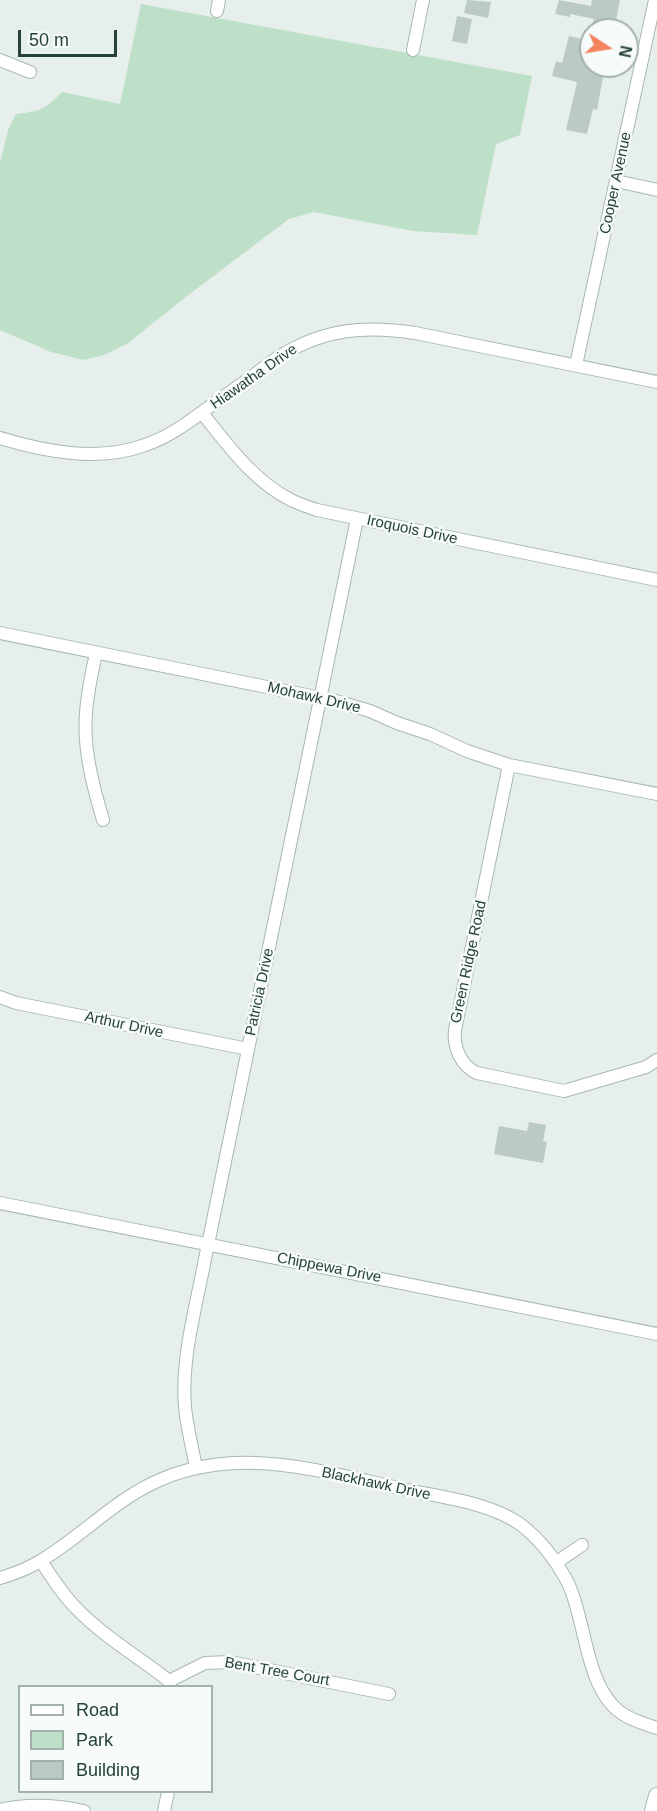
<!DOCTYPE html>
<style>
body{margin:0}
#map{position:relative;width:657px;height:1811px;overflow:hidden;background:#e6efeb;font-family:Arial,sans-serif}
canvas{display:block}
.legend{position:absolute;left:18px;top:1685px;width:195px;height:108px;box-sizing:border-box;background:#f7fbf9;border:2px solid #a3b1ad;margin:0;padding:8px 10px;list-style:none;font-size:18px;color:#24423a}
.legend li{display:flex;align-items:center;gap:12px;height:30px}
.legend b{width:30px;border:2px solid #a3b1ad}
.north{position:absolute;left:579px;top:18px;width:60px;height:60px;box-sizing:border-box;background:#f7fbf9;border:2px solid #a3b1ad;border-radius:50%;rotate:102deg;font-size:16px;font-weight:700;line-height:24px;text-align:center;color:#24423a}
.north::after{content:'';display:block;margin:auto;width:21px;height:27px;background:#f4845f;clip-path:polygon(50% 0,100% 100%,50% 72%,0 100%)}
.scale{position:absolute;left:18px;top:30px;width:99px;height:27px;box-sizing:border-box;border:3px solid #24423a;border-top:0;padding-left:8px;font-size:18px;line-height:21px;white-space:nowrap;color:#24423a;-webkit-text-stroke:4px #f7fbf9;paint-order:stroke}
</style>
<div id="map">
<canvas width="657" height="1811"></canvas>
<ul class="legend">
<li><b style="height:8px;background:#fff"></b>Road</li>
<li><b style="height:16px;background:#bfe0c8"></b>Park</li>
<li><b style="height:16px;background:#bbcac4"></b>Building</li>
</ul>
<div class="north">N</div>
<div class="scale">50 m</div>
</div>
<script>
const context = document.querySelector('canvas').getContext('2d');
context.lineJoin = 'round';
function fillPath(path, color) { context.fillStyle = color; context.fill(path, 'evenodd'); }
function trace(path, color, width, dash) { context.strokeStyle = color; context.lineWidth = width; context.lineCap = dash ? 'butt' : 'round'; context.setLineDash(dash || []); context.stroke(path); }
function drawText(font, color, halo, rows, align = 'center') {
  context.font = font + ' Arial,sans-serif'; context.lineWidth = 5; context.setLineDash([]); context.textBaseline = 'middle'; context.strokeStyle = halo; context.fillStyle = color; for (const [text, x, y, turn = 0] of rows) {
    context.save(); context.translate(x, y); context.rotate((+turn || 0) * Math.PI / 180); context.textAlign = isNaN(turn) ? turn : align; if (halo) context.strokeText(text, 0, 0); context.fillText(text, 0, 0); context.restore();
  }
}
fillPath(new Path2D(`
 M141 4 532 76 520 135 496 144 477 235 413 231 314 212 289 219 183 299 127 344 104 355 83 360 51 352 0 330V163L8 130 16 114C40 111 45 110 62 92L120 104Z`), '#bfe0c8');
fillPath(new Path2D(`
 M467 0 491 2 488 18 464 13Z
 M559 0 591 6 592 0H620L614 30H591L594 19 570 14V17L555 14Z
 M457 16 472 19 467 44 452 41Z
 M569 36 591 41V66H605L597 110 593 109 587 134 566 130 577 82 552 76 556 61 562 63Z
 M529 1122 546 1125 543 1141 547 1142 543 1163 494 1154 499 1126 527 1131Z`), '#bbcac4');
const street = new Path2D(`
 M217 11 219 0
 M413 50 423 0
 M0 60 30 72
 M616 181 657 190
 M576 365 655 0
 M202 413C228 445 253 481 291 500 299 504 308 507 317 510L657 580
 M0 438C46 452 99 462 145 445 172 436 194 418 216 402 238 387 259 371 280 356 324 329 365 325 415 333L657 382
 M0 633 336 701 370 711 397 723 430 734 467 751 509 765 657 794
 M96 653C92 673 87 693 86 714 83 749 93 786 103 820
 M509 765 455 1030C453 1047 461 1066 477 1073L564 1091 646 1067 657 1060
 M0 997 16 1003 248 1049
 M0 1203 657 1334
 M196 1467C192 1447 187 1427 185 1407 181 1358 196 1307 205 1259L357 519
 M41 1561C52 1578 63 1595 77 1609 104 1637 139 1657 169 1681L170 1686
 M557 1562 582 1545
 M0 1578C14 1574 29 1568 42 1560 84 1535 116 1498 162 1479 191 1467 223 1462 255 1463 301 1464 357 1479 403 1489 440 1497 488 1502 520 1524 541 1540 556 1560 568 1583 586 1620 585 1686 620 1712 630 1720 645 1724 657 1728
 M169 1681 205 1663 230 1662 389 1694
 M0 1810C28 1803 56 1805 84 1811
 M164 1811 168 1792`);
const secondary = new Path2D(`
 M653 1811 657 1796`);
trace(street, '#a8b8b2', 14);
trace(secondary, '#a4bbb3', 18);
trace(street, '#fff', 12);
trace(secondary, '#fff', 16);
drawText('15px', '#24423a', '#f7fbf9', [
 ["Cooper Avenue",616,183,-78],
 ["Hiawatha Drive",254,377,-35],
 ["Iroquois Drive",412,530,12],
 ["Mohawk Drive",314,698,13],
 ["Green Ridge Road",469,962,-78],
 ["Patricia Drive",260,992,-78],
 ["Arthur Drive",124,1025,12],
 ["Chippewa Drive",329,1268,11],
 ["Blackhawk Drive",376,1484,12],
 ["Bent Tree Court",277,1672,10]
]);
</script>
